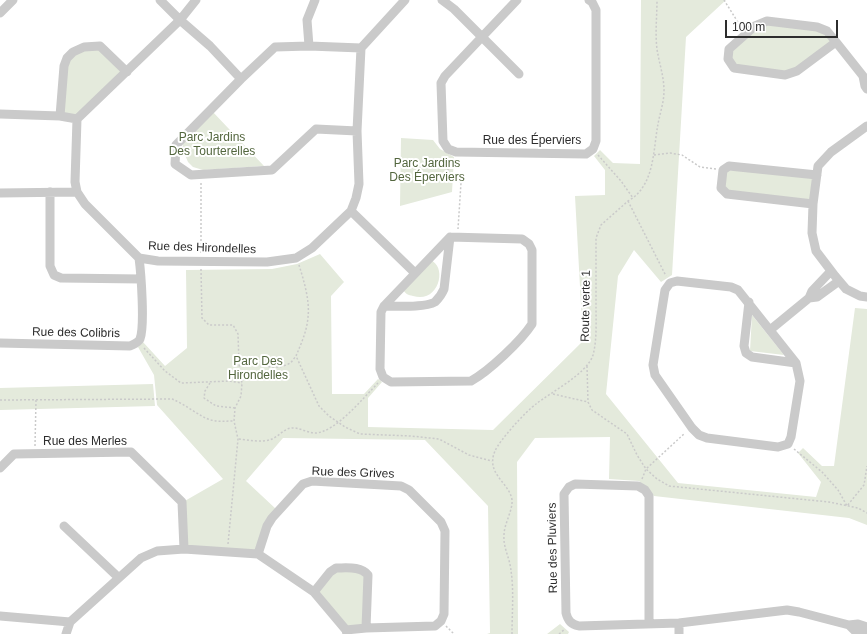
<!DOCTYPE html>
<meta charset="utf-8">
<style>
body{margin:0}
#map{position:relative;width:867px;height:634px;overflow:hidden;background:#fff;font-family:Arial,sans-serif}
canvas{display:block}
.scale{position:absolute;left:725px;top:20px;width:113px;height:18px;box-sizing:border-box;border:2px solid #2d2d2d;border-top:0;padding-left:5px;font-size:12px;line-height:14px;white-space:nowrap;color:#2d2d2d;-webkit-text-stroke:3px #fff;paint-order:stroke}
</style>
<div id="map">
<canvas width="867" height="634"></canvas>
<div class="scale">100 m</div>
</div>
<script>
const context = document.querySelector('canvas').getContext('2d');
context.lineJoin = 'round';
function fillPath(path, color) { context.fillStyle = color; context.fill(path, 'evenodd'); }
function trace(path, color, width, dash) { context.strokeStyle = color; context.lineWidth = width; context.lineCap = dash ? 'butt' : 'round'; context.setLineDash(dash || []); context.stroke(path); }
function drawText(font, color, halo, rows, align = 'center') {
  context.font = font + ' Arial,sans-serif'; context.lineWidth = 4; context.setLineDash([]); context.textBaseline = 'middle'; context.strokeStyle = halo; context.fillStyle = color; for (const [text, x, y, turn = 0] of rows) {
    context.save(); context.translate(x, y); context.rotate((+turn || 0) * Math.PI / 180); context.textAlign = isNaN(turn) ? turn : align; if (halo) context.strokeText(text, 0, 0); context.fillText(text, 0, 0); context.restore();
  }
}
fillPath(new Path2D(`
 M641 0H726L686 37 672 275 661 282 634 250 618 276 606 394 678 483 816 497 821 482 798 453 803 448 822 466H834L855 308 867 309V525L849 518 654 496 639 481 609 479 610 437 535 438 517 462 518 634H487L490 633 488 506 425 440 283 438 246 481 276 509 265 521 256 553 186 547 183 502 223 479 157 405 154 375 138 347 143 342 165 366 187 348 186 270 272 269 297 264 320 254 344 282 331 296 332 394H364L378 379 382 382 368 398V427L493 430 583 341 575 196 605 195V170L594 156 600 150 613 163 640 164Z
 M767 21 817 27 836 42 785 75 734 68 729 49Z
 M100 46 127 72 77 119 60 116 64 66 73 52Z
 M212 111 264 166 203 170 193 167 188 162 182 148 184 141Z
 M401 138 433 140 440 149 454 157 452 192 400 206Z
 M723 170 817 175 813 204 727 194 721 188Z
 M430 260C448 266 439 304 413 296 408 295 406 294 403 290Z
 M752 315 784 355 750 351Z
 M153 384 155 406 0 410V388Z
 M337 569 357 570 366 576 364 626 347 628 316 592Z
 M560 624 569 632 568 634H547Z`), '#e4eadc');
trace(new Path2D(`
 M724 0 741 27
 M598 155 621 181 633 198
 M654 155 670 153 682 155 700 167 716 169
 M448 157V171L461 183 458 229
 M201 183V253
 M628 201 666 276
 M299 265C304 281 310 301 308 317 307 331 301 344 296 356L319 406 329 416 345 427 360 434 411 436 439 439 469 455 492 461
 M201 269 202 318 209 325H233L238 334 239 364
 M144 348 165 371 181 383 229 381 242 383
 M587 366 588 402 592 410 627 434 637 455 646 469 657 479 669 486 829 502 858 508 867 513
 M210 383 205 391 204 398 216 406 235 408
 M553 394 588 402
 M0 400 172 399C185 404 200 417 211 420 219 422 226 421 234 421
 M239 439C249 440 263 443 272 439 279 436 284 429 291 428 299 427 307 433 315 433 335 433 364 397 378 383
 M35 446 36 400
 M794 449 822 472 838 490 847 506 864 485 867 466
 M642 479 646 469 685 433
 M228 544 238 439 234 421 235 408 241 396 242 383 239 364C254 361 275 373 290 363 292 362 294 358 296 356
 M446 626 454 634
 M512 634C512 615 514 589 511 571 510 558 503 548 504 535 504 524 513 510 512 500 510 483 485 474 495 451 499 441 526 411 536 404 551 392 587 374 593 355 597 340 596 323 596 307 596 284 596 261 596 238L601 225 628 201C655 186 653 150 658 124 660 113 664 102 664 91 664 76 659 63 657 49 655 33 657 16 657 0
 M559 634 565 629`), '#cacaca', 1.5, [2, 2]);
trace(new Path2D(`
 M160 0 180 20 210 46 241 79
 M196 0 180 20 77 119 75 182 77 192 85 204 139 258 158 261 267 262 296 258 312 248 351 211 356 198 359 184 357 131 361 48 405 0
 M442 0 454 9 519 74
 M517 0 445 76 441 83 443 141 448 149 456 152 586 154 593 149 596 141V10L592 2 589 0
 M0 13 13 0
 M767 21 817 27 827 31 836 42 797 71 785 75 734 68 728 59 729 49 755 26Z
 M836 42 863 76 865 86 867 89
 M309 46 307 20 315 0
 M0 114 60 116 77 119
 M60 116 64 66 67 58 73 52 84 47 100 46 127 72
 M867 126 831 152 818 166 813 204 812 233 816 251 835 276 846 289 860 296 867 297
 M357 131 316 129 272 170 191 175 175 164 176 145 241 79 275 47 309 46 361 48
 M50 192V266L54 275 61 278 141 279
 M0 193 77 192
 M813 204 727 194 721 188 723 170 729 166 817 175
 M351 211 415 273
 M450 237 522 239 529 244 532 250V324C521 341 489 371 471 381L391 382 383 377 380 369 381 312 384 306Z
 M831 271 812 291 809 298 817 297 839 281
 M677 281 731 287 738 290 796 363 800 381 791 437 788 444 778 447 707 438 699 435 692 428 655 375 653 365 665 290 670 283Z
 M749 302 744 346 746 353 752 357 796 363
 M384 306C396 306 425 308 435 302 439 298 442 294 444 289L450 237
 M770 330 809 298
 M0 343 130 346C134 344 138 343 140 339 145 326 141 273 139 258
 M0 468 14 454 131 452 182 502 184 549
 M64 526 119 578
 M258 554 267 526 272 518 303 484 312 481 401 486 409 490 441 522 445 531 444 614 441 621 435 626 366 628 346 630
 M314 592 330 572 336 568C347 568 361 566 368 575L366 628
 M0 616 70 622
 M649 624V496L645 490 638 486 575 484 569 487 564 494 566 613C568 621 571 624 579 626L679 623 787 610 799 612 849 625 855 631 864 634
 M849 625 858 624 867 627
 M66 634 70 622 141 558 157 551 184 549 258 554 314 592 346 630 347 634
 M679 634V623`), '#cacaca', 9);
drawText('12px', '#53663e', '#fff', [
 ["Parc Jardins",212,138],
 ["Des Tourterelles",212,152],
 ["Parc Jardins",427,164],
 ["Des Éperviers",427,178],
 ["Parc Des",258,362],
 ["Hirondelles",258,376]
]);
drawText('12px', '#2d2d2d', '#fff', [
 ["Rue des Éperviers",532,141],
 ["Rue des Hirondelles",202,248,2],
 ["Route verte 1",586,306,-89],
 ["Rue des Colibris",76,333,1],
 ["Rue des Merles",85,442],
 ["Rue des Grives",353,473,2],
 ["Rue des Pluviers",553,548,-91]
]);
</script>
